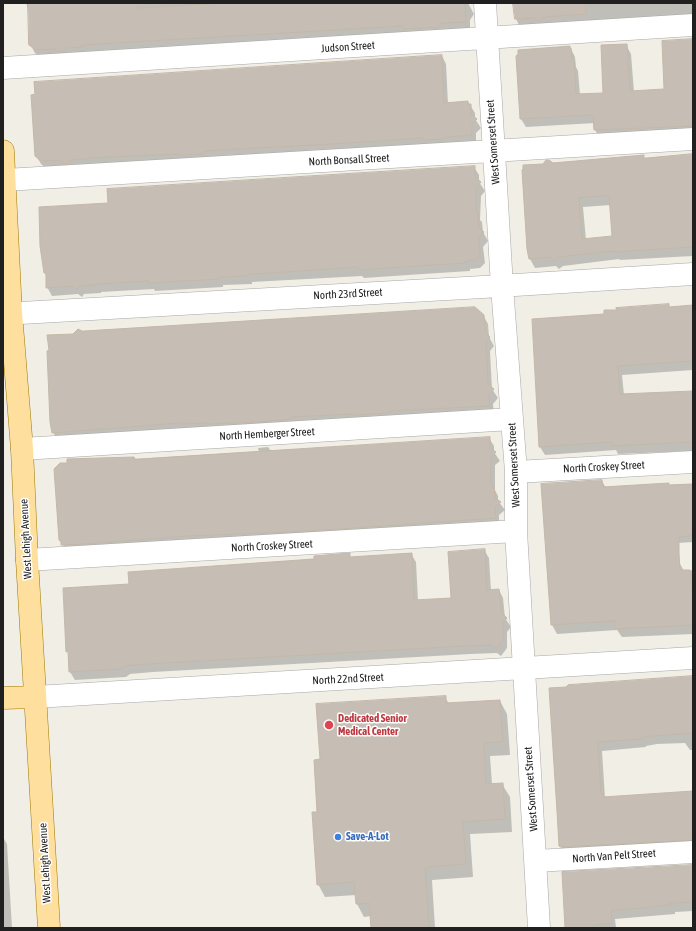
<!DOCTYPE html>
<style>
body{margin:0}
#map{position:relative;width:696px;height:931px;overflow:hidden;background:#f1eee6;font-family:"Asap Condensed",sans-serif}
canvas{display:block}
.frame{position:absolute;inset:0;border:4px solid #202020;pointer-events:none}
</style>
<div id="map">
<canvas width="696" height="931"></canvas>
<div class="frame"></div>
</div>
<script>
const context = document.querySelector('canvas').getContext('2d');
context.lineJoin = 'round';
function fillPath(path, color) { context.fillStyle = color; context.fill(path, 'evenodd'); }
function trace(path, color, width, dash) { context.strokeStyle = color; context.lineWidth = width; context.lineCap = dash ? 'butt' : 'round'; context.setLineDash(dash || []); context.stroke(path); }
function drawText(font, color, halo, rows, align = 'center') {
  context.font = font + ' "Asap Condensed",sans-serif'; context.lineWidth = 3; context.setLineDash([]); context.textBaseline = 'middle'; context.strokeStyle = halo; context.fillStyle = color; for (const [text, x, y, turn = 0] of rows) {
    context.save(); context.translate(x, y); context.rotate((+turn || 0) * Math.PI / 180); context.textAlign = isNaN(turn) ? turn : align; if (halo) context.strokeText(text, 0, 0); context.fillText(text, 0, 0); context.restore();
  }
}
fillPath(new Path2D(`
 M26 3H468L474 14 470 20V30L41 58 35 53 30 44 29 12Z
 M513 3H693V16L520 27 516 19Z
 M693 40V130L600 138 595 130V123L526 127 521 119 517 56 571 49 575 57 576 67 578 71 580 95 604 94 626 45 631 54 634 92 666 90Z
 M442 56 446 64 448 104 468 102 470 105 475 113V119L481 128 476 133V143L47 169 41 164 36 155Z
 M643 156 645 159 693 156V256L620 260 619 259 563 266 559 269 556 266 535 268 530 259 553 164ZM611 205 613 237 586 240 583 207Z
 M474 167 479 175V182L485 191 481 196 480 220 482 222 483 232 488 241 483 247 485 263 480 268 470 269V271L423 274 364 278 362 276 252 282V284L223 285V287L155 291 154 289 101 292V293L84 294 82 297 78 294 52 296 47 287V277L45 273 41 246 109 204Z
 M668 305 670 308 693 306V370L622 375 624 395 693 392V451L618 454 616 450 545 455 540 447 605 315Z
 M483 315 488 324 489 337 494 346 490 351 492 389 498 398 493 404 494 414 58 441 53 432 74 335 81 333Z
 M489 438 494 446V452L500 461 495 465V490L498 496V501L505 510 499 515V526L67 553 60 539 135 460 259 452 258 448 268 447 271 451Z
 M602 481 606 488 693 484V542L631 546 679 562 684 571 693 570V634L622 637 617 630 557 634 552 625Z
 M484 550 489 558 491 591 499 590 503 598 505 618 511 627 507 632V648L501 656 497 653 470 654 153 672 130 674 126 677 75 680 70 672 69 655 67 651 64 589 130 585 349 554 351 558 411 554 416 562 418 601 452 599Z
 M3 620 4 641H3Z
 M693 678V750H690L685 743 657 744 646 746V747L602 751 605 798 693 792V848L566 855 561 847 550 689Z
 M445 697 449 704 500 701 507 714 510 755 490 756 492 784H502L510 797 512 832 470 834 473 877 432 880 435 928H372L371 916 364 917 357 904 356 895 325 897 318 884V813L321 760Z
 M3 837 7 844 12 928H3Z
 M693 866V911L675 912V914L615 919 616 928H566Z`), '#0003');
const building = new Path2D(`
 M28 3H138V8L221 3H465L466 22 440 23V27L403 29V26L82 45 83 47 66 48 62 52H58L55 49 36 50 29 45Z
 M513 3H586V14L545 17 539 22 535 18 515 19Z
 M693 39V126L594 130 593 115 520 119 516 56 518 54V50L570 46V48H571L572 61H574L576 94 603 93 601 45 627 44 630 91 664 89 662 41Z
 M442 55 444 103 468 101V104H471V114L477 119 472 124V135L446 137V139L423 140V138L349 143 203 151V154L178 155V154L88 158V159L70 160 68 164H64L60 160 41 161 35 156 31 95 35 94 34 82Z
 M693 154V247L614 252V251L558 257 554 261 550 257 529 259 527 249 522 170 523 169V165L543 164 546 160H549L553 163 644 155V158ZM609 196 612 236 582 239 579 198Z
 M475 166V177L481 182 476 188V213H478L479 228 484 232 479 238 480 254 476 260 465 261V263L418 266 358 270V267L271 273 248 274V276L219 277V279L149 283V281L97 284V285L79 286 77 289 73 286 46 288V273H44L40 246 39 207 108 203 107 189Z
 M669 304V307L693 305V361L618 366 620 394 693 391V442L612 446V442L539 447 532 319 604 314V310H617L616 308Z
 M475 307 484 315 485 332 490 337 486 342 488 384 494 389 489 395 490 406 390 411V413L353 415V414L292 417V419L256 422 206 424 205 423 180 424V423L52 433 50 422 47 351 49 350 47 335 73 334 78 329 82 331Z
 M490 437V448L496 452 491 457V484H492V487H494L495 498 501 502 495 507 496 518 310 531 187 536 84 544 61 545V542L59 540 54 469 60 463H67V459L134 457 135 459Z
 M602 480 603 487 669 483V485L693 484V534H691V536L679 537V553L680 570H690L692 592H693V625L615 629V621L551 625 541 484Z
 M485 549 487 590 499 589 502 613 507 618 503 623V640L496 649 492 645 465 646 148 664 125 666 122 667V669L69 672 68 651 66 652 63 588 129 584 128 572 314 559V556L350 553V557L412 553 414 600 451 598 448 552Z
 M693 676V733L652 736 642 737V739L598 742 601 794H603V797L693 791V840L560 847 559 846 557 811 549 688 566 687 568 685Z
 M446 696V703L500 700 503 742 484 743 486 784 503 783 505 819 463 822 466 864 425 867 429 928H371L369 903 356 904 354 882 317 885 312 812H317L314 760 320 759 316 704Z
 M693 865V902L670 903V905L611 911 612 923 594 925V928H565L562 872Z`);
fillPath(building, '#c6beb5');
trace(building, '#c3b7a8', 1);
const minor = new Path2D(`
 M485 3 502 286 516 472V531L539 928
 M3 68 693 25
 M5 180 693 139
 M3 314 483 287 693 274
 M22 449 512 419
 M516 472 693 462
 M27 560 516 531
 M35 697 693 658
 M536 861 693 852`);
const major = new Path2D(`
 M3 151 11 313 22 449 27 560 49 928
 M3 698 35 697`);
trace(minor, '#a7a7a7', 23);
trace(major, '#9c7800', 23);
trace(minor, '#fff', 22);
trace(major, '#ffdf9d', 22);
for (const [x, y, r, color] of [
 [329,725,5,"#e0444e"],
 [338,837,4,"#3f7fe0"]
]) { const dot = new Path2D(); dot.arc(x, y, r, 0, 2 * Math.PI); context.fillStyle = color; context.fill(dot); trace(dot, '#fff', 1.5); }
drawText('11px', '#202020', '#fff', [
 ["Judson Street",348,47,-4],
 ["West Somerset Street",493,142,-94],
 ["North Bonsall Street",349,160,-3],
 ["North 23rd Street",348,294,-3],
 ["North Hemberger Street",267,434,-3],
 ["West Somerset Street",514,465,-93],
 ["North Croskey Street",604,467,-3],
 ["West Lehigh Avenue",26,539,-93],
 ["North Croskey Street",272,546,-3],
 ["North 22nd Street",348,679,-3],
 ["West Somerset Street",531,789,-94],
 ["North Van Pelt Street",614,856,-4],
 ["West Lehigh Avenue",45,863,-93]
]);
drawText('bold 11px', '#be3a42', '#fff', [
 ["Dedicated Senior",338,719],
 ["Medical Center",338,732]
], 'left');
drawText('bold 11px', '#366cbe', '#fff', [
 ["Save-A-Lot",346,837]
], 'left');
</script>
